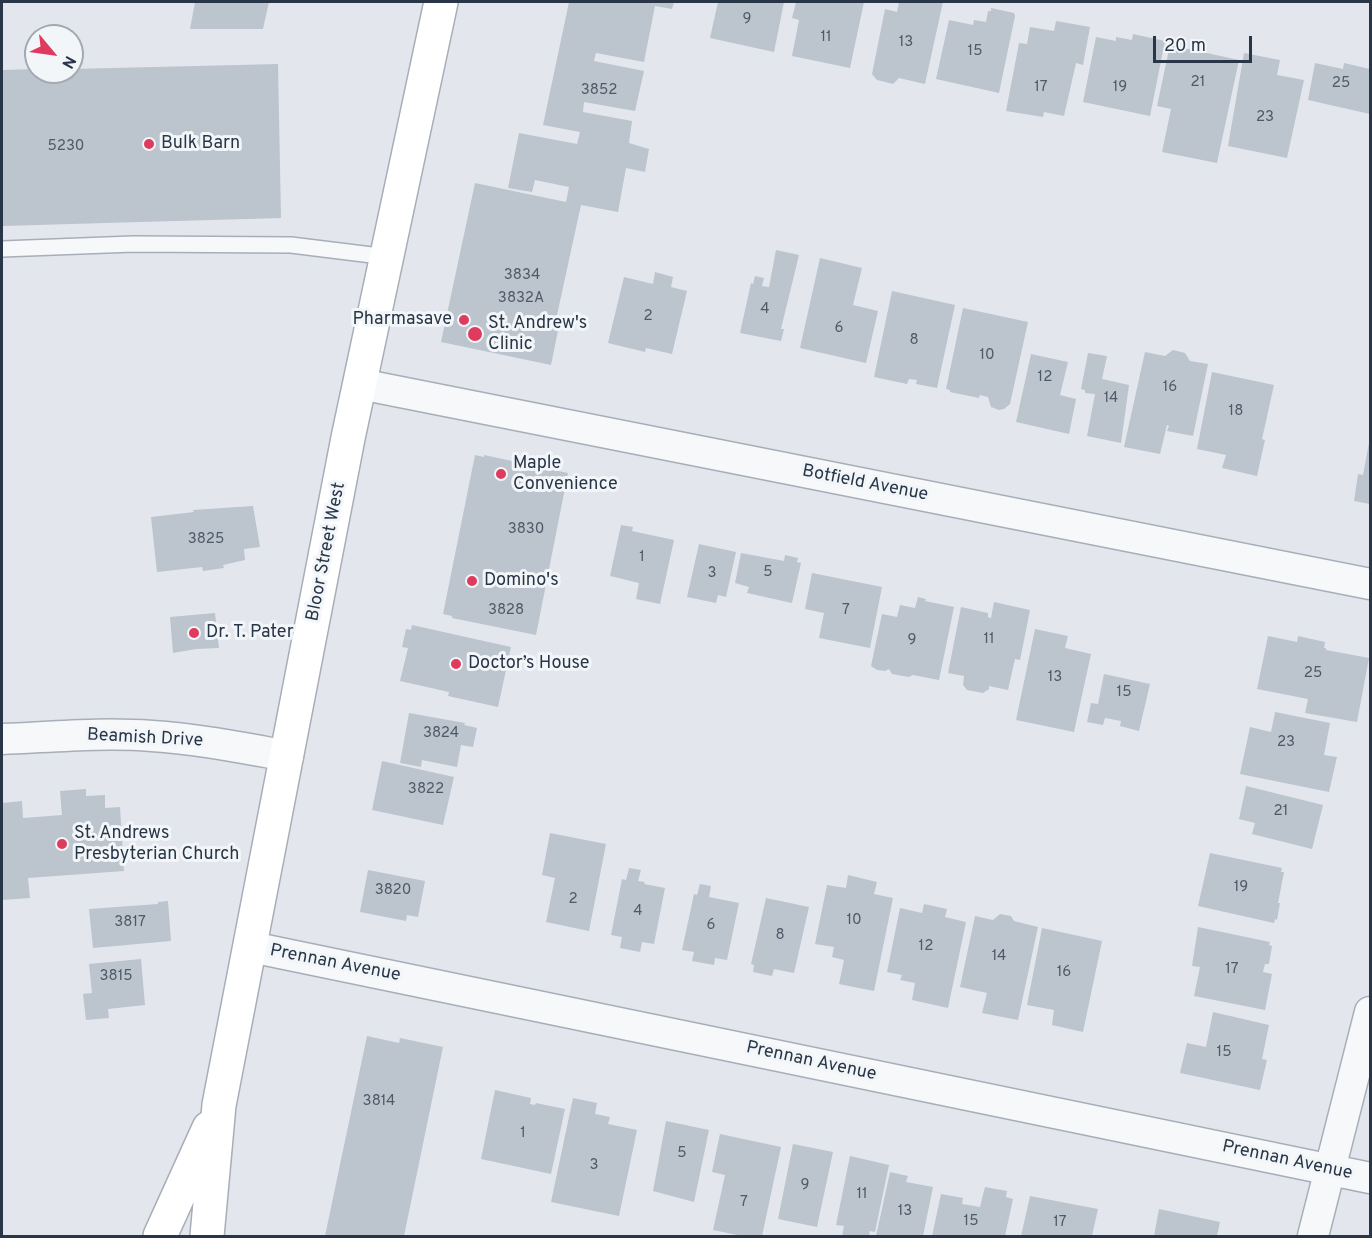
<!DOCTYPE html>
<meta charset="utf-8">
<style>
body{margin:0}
#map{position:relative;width:1372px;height:1238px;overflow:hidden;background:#e3e7ed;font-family:Overpass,sans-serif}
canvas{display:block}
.frame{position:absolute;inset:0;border:3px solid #283647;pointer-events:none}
.north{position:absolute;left:24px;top:24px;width:60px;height:60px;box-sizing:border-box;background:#f3f6f9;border:2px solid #a2a9b2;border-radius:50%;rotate:119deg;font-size:16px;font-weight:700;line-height:24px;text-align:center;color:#283647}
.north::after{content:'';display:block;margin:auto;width:21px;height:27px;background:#de3b5f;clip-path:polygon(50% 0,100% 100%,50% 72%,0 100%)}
.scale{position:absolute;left:1153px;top:36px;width:99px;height:27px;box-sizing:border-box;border:3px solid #283647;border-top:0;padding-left:8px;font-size:18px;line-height:21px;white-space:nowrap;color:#283647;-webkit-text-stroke:4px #f3f6f9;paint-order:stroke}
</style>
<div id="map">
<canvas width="1372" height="1238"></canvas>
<div class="frame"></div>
<div class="north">N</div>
<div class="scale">20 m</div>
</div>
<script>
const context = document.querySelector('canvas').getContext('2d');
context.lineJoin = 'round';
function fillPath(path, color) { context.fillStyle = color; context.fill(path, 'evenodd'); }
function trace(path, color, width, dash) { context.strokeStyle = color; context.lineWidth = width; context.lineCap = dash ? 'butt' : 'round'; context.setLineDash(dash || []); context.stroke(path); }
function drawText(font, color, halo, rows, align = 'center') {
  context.font = font + ' Overpass,sans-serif'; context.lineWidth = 6; context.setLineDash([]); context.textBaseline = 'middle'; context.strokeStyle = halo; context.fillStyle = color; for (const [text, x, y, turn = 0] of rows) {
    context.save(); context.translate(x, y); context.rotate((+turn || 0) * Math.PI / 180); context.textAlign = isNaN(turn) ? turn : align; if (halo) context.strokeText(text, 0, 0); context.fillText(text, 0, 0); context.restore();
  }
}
fillPath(new Path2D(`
 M195 2H269L263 29H190Z
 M569 2H674L672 9 655 6 644 62 596 53 594 61 644 71 635 111 584 102 583 112 632 121 629 143 649 149 645 172 626 168 618 212 581 205 557 315 561 316 551 365 441 342 475 183 566 202 569 187 535 180 532 192 508 188 519 133 577 144 580 132 543 125Z
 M718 2H784L774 52 710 38Z
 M796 2H864L850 68 792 56 799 20 792 18Z
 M899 2H943L925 84 899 78 893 84 877 80 872 74 885 9 897 12Z
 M991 8 1014 13 1015 16 999 93 936 79 949 20 973 25 974 20 986 22 988 11H991Z
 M1056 21 1090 27 1083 65 1076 63 1064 116 1044 112 1043 117 1006 111 1019 43 1027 44 1030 27 1054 31Z
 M1133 34 1165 41 1150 116 1083 102 1096 37 1116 41V37L1132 40Z
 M1170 45 1239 60 1217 163 1162 152 1171 109 1157 106Z
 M1244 53 1280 60 1277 75 1304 80 1287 158 1228 146Z
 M1315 63 1343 69 1344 63 1370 69V114L1308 100Z
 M278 64 281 218 2 226V70L36 69V72H72V69Z
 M776 250 799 255 781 329H784L781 341 740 333 751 283 753 284 755 276 764 278 762 286 769 287Z
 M820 258 862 268 853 305 878 311 866 363 800 348Z
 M655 272 673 277 671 287 687 291 672 354 646 348 645 352 608 343 624 277 653 284Z
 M892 291 955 305 937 388 916 384 917 380 909 379 907 384 874 377Z
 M963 308 1028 322 1010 404 1004 409 999 410 991 407 988 397 980 395 979 398 950 392V390L946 389Z
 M1173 350 1185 353 1190 361 1208 364 1193 436 1167 431 1169 426 1167 425 1160 454 1124 447 1145 352 1165 356Z
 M1088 353 1107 356 1102 379 1129 385 1121 443 1087 436 1095 394 1085 393V390L1081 389Z
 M1031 354 1068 362 1060 395 1076 399 1069 434 1016 422Z
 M1212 372 1274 385 1262 439 1265 440 1257 476 1222 468 1226 455 1197 449Z
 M1369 443H1370V504L1354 501 1358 474 1363 475Z
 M475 455 484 457V455L568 473 536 635 452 618V616L443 614Z
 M253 506 260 547 244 549 245 560 223 565 224 568 203 571 202 567 157 572 151 517 194 512 193 510Z
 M621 525 633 527 632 531 674 540 660 604 636 599 639 583 610 576Z
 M699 544 736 552 726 597 718 595 716 603 687 597Z
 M741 553 784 561 785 555 798 558 797 562 801 563 792 603 747 593 749 587 735 583Z
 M812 573 882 587 870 648 819 638 824 613 805 609Z
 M918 597 926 599 925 601 954 607 939 680 913 675 909 677 892 674 889 669 885 671 877 670 871 666 882 614 897 617 900 605 915 608Z
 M994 602 1030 610 1020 660 1015 659 1008 690 989 686V689L983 693 967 690 963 685 964 676 948 673 961 607 988 613V617L991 618Z
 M215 613 219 648 196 649 173 653 170 617Z
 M412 625 511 647 498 707 448 696 449 692 400 681 408 648 402 647 406 629 411 630Z
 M1035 629 1068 636 1065 648 1091 654 1074 732 1016 720Z
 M1268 636 1297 642 1298 636 1325 642 1324 648H1326V650L1369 658 1357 722 1305 713 1308 699 1257 689Z
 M1104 674 1150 684 1139 731 1120 726 1121 721 1105 718 1103 725 1087 722 1091 703 1098 704Z
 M1275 712 1330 723 1324 755 1337 757 1329 792 1240 774 1250 727 1271 732Z
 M409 713 465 723 464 725 477 728 473 747 461 745 457 767 422 760 421 767 400 763Z
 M382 761 454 777 443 825 372 810Z
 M1246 786 1323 805 1312 849 1252 834 1255 823 1239 819Z
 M86 789V796L105 795V808L120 807 124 871 28 878 30 898 2 900V803L22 801 23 818 62 815 60 791Z
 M550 833 606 844 589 931 546 922 555 878 542 875Z
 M1210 853 1282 868 1281 872H1284L1278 903H1280L1277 920 1275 919 1274 923 1198 906Z
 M629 868 641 870 638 881 645 882 644 884 665 888 654 944 642 942 640 952 620 948 622 937 611 935 622 879 626 880Z
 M368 870 425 881 418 917 407 915 406 921 360 912Z
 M848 875 877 882 874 894 893 898 874 991 839 984 844 960 832 957 834 947 815 944 827 885 846 888Z
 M700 884 711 886 709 897 739 903 727 960 715 958 714 965 692 961 694 952 682 950 694 894 697 895Z
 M766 898 809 907 794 973 774 969 772 976 753 972 754 965 751 964Z
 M168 901 171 941 93 948 89 909 158 904V902Z
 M924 904 947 909 945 917 966 922 948 1008 912 1000 915 983 900 980 902 975 887 972 900 908 922 913Z
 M1000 914 1011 916 1014 921 1038 927 1018 1020 982 1013 987 993 960 987 975 916 993 920Z
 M1198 927 1270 942 1269 945 1272 946 1269 964H1265L1263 972 1272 974 1265 1010 1194 996 1200 967 1192 966Z
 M1042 928 1102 941 1083 1032 1052 1025 1054 1010 1027 1005Z
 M141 959 145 1005 108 1009 109 1018 86 1020 83 994 92 993 89 964Z
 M1213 1012 1269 1025 1262 1059 1267 1060 1260 1090 1180 1073 1187 1043 1206 1047Z
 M367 1036 399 1043 400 1038 443 1047 404 1236H325Z
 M495 1090 531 1098 530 1104 535 1105 536 1103 565 1109 551 1174 481 1159Z
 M573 1098 597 1103 595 1114 610 1117 608 1124 637 1130 619 1216 551 1202Z
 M666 1121 709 1130 694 1202 653 1191Z
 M720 1134 781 1147 762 1236H742L713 1230 725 1175 712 1172Z
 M793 1144 833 1152 817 1227 778 1219Z
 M850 1156 889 1165 875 1232 870 1231 869 1236H842L844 1226 836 1225Z
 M890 1172 908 1176 906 1182 933 1187 923 1236H876Z
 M985 1187 1007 1191 1006 1197 1013 1199 1005 1236H932L941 1194 963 1198 962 1204 980 1207Z
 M1030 1196 1098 1209 1092 1236H1021Z
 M1159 1209 1220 1222 1217 1236H1154Z`), '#bcc4cd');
const service = new Path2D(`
 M2 249 133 244 291 245 388 257`);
const minor = new Path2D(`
 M360 384 1370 584
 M2 739C52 737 102 732 152 736 198 739 243 748 288 756
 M251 947 1370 1178
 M1313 1236 1370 1012`);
const secondary = new Path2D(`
 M160 1236 209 1128
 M207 1236 219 1105 348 438 441 2`);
trace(service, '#a7aeb8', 18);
trace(minor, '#a7aeb8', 33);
trace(secondary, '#a7aeb8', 36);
trace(service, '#f6f8fa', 15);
trace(minor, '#f6f8fa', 30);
trace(secondary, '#fff', 33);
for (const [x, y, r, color] of [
 [149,144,6,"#de3b5f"],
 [464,320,6,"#de3b5f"],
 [475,334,8,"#de3b5f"],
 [501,474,6,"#de3b5f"],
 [472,581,6,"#de3b5f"],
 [194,633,6,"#de3b5f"],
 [456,664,6,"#de3b5f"],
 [62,844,6,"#de3b5f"]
]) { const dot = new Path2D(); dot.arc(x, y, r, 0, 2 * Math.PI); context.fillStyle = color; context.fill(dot); trace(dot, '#f3f6f9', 2); }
drawText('15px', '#4d5a68', null, [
 ["9",747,20],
 ["11",826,38],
 ["13",906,43],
 ["15",975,52],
 ["21",1198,83],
 ["25",1341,84],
 ["17",1041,88],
 ["19",1120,88],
 ["3852",599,91],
 ["23",1265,118],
 ["5230",66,147],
 ["3834",522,276],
 ["3832A",521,299],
 ["4",765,310],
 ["2",648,317],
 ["6",839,329],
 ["8",914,341],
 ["10",987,356],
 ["12",1045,378],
 ["16",1170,388],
 ["14",1111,399],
 ["18",1236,412],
 ["3830",526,530],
 ["3825",206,540],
 ["1",642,558],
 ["5",768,573],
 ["3",712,574],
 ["3828",506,611],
 ["7",846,611],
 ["11",989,640],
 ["9",912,641],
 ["25",1313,674],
 ["13",1055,678],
 ["15",1124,693],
 ["3824",441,734],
 ["23",1286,743],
 ["3822",426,790],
 ["21",1281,812],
 ["19",1241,888],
 ["3820",393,891],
 ["2",573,900],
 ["4",638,912],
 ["10",854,921],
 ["3817",130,923],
 ["6",711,926],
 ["8",780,936],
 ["12",926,947],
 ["14",999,957],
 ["17",1232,970],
 ["16",1064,973],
 ["3815",116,977],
 ["15",1224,1053],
 ["3814",379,1102],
 ["1",523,1134],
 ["5",682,1154],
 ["3",594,1166],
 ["9",805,1186],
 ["11",862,1195],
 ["7",744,1203],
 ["13",905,1212],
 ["15",971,1222],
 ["17",1060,1223]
]);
drawText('18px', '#283647', '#f3f6f9', [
 ["Bulk Barn",161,144],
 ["Pharmasave",452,320,"right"],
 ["St. Andrew's",488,324],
 ["Clinic",488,345],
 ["Maple",513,464],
 ["Convenience",513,485],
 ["Domino's",484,581],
 ["Dr. T. Pater",206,633],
 ["Doctor’s House",468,664],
 ["St. Andrews",74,834],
 ["Presbyterian Church",74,855]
], 'left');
drawText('18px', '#283647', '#f3f6f9', [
 ["Botfield Avenue",865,484,11],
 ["Bloor Street West",327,552,-79],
 ["Beamish Drive",145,739,3],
 ["Prennan Avenue",335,964,11],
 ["Prennan Avenue",811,1062,12],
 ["Prennan Avenue",1287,1161,12]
]);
</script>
